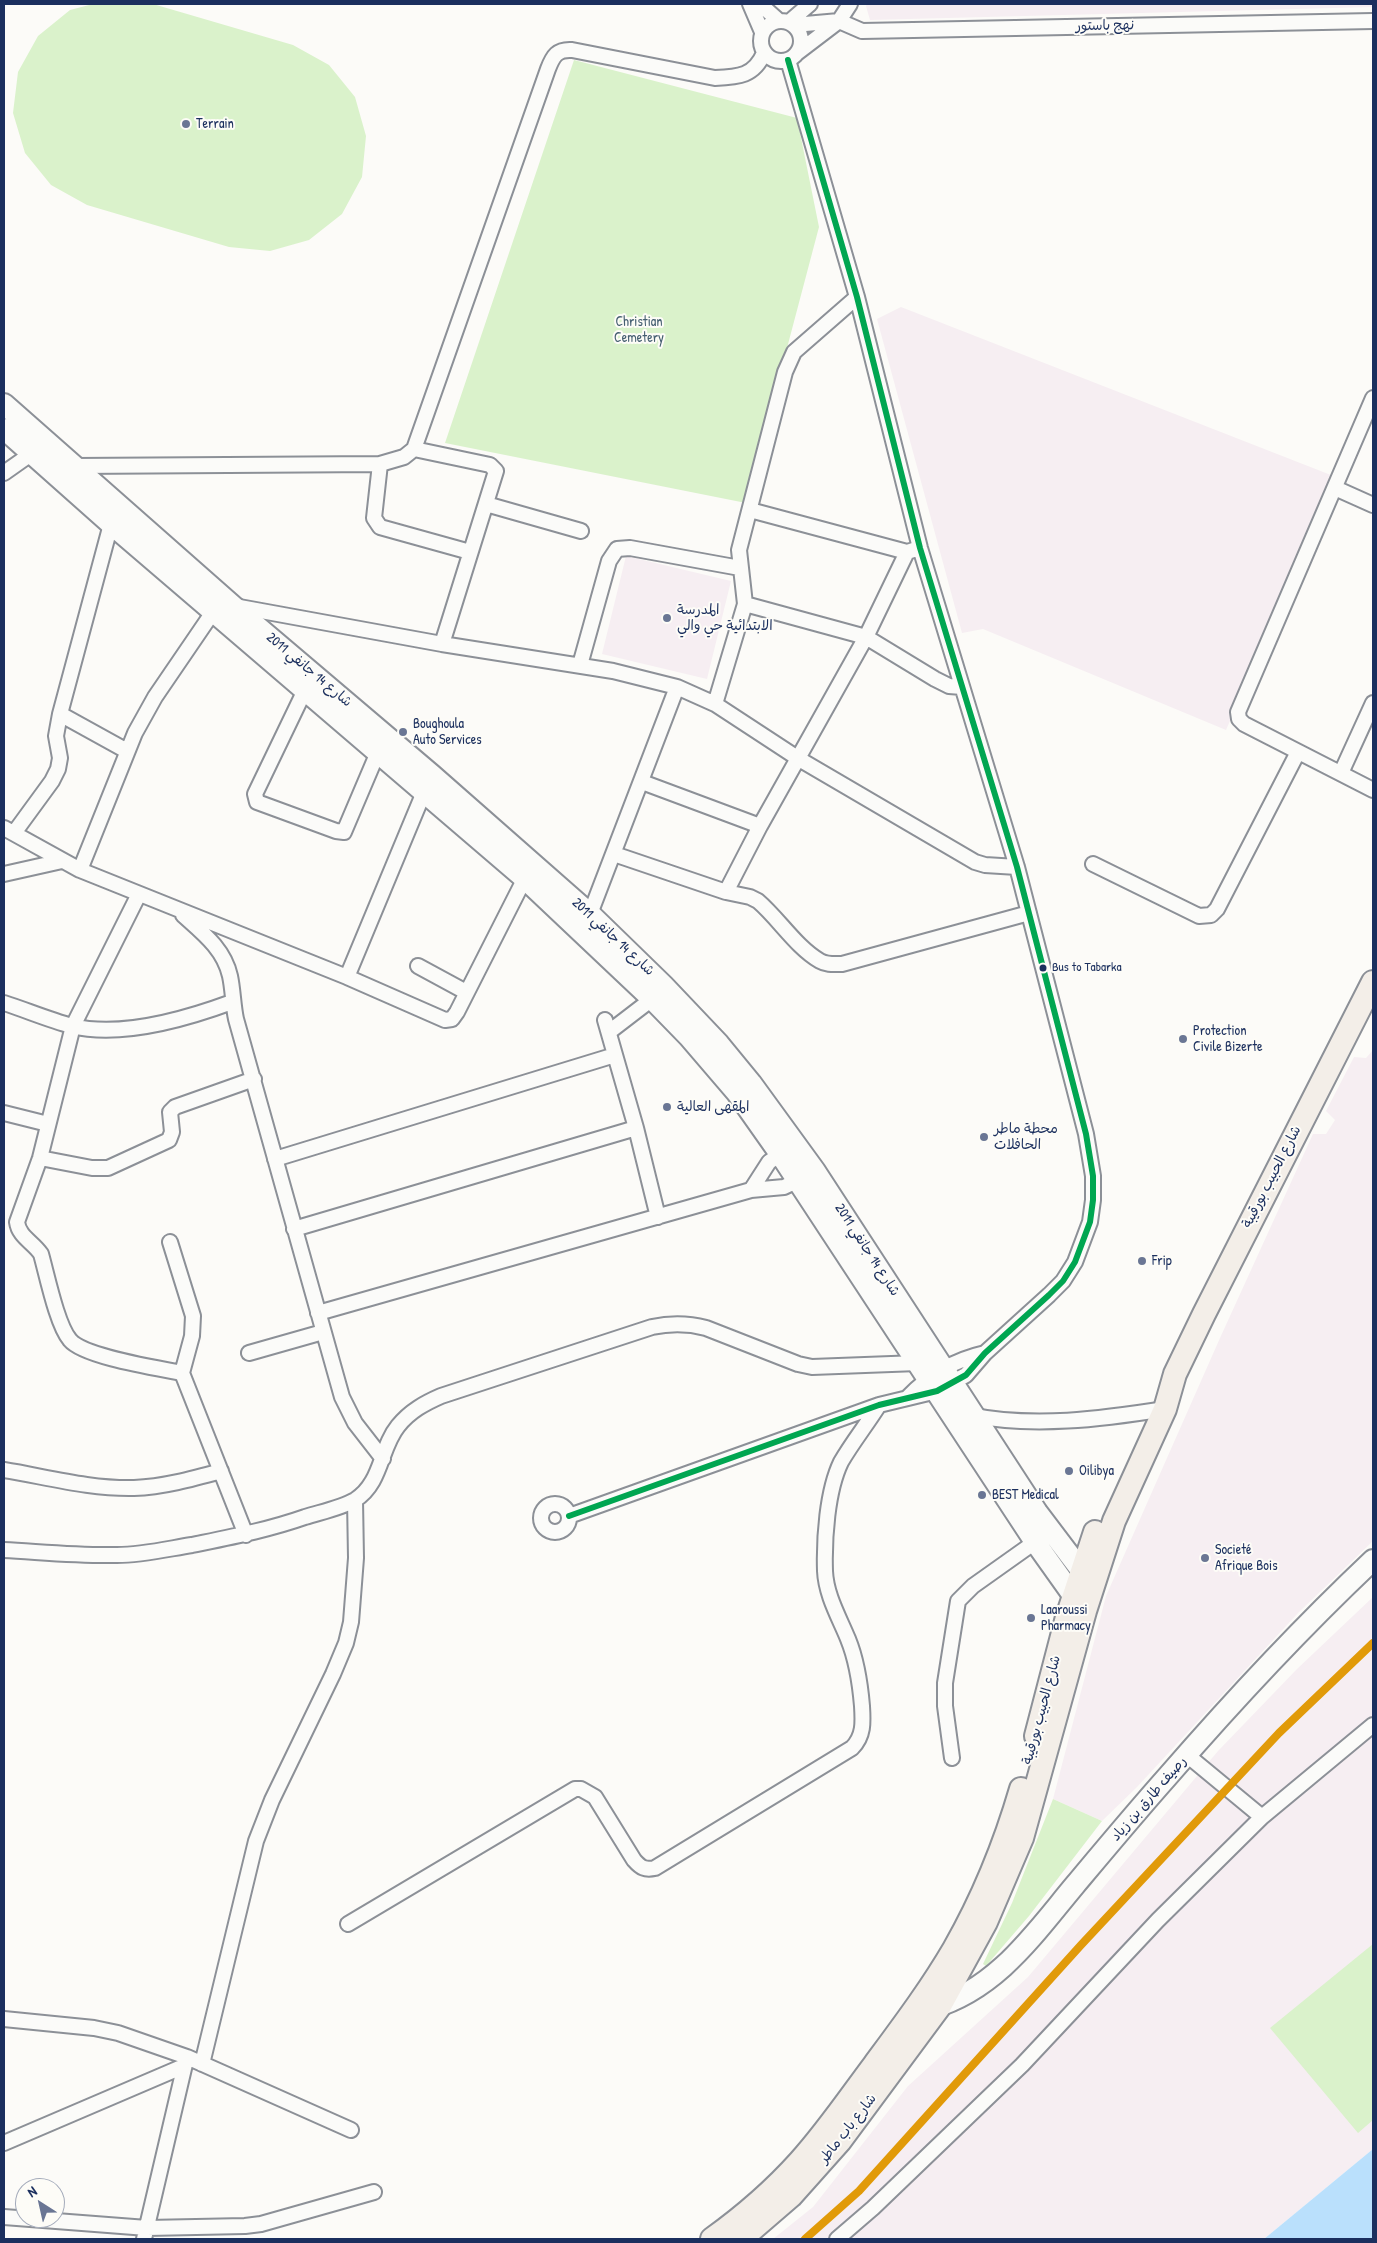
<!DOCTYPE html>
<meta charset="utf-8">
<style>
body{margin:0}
#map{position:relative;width:1377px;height:2243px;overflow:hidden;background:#fcfbf8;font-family:"Patrick Hand",sans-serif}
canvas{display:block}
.frame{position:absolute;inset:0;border:5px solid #1b2f5e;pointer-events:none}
.north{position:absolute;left:15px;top:2178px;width:50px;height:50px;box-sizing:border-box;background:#fdfcf7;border:1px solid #a3aaba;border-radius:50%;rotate:325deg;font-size:14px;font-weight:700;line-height:20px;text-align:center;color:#1b2f5e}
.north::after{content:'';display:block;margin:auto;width:18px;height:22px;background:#6a7694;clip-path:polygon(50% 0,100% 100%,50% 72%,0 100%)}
</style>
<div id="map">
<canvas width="1377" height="2243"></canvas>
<div class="frame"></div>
<div class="north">N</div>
</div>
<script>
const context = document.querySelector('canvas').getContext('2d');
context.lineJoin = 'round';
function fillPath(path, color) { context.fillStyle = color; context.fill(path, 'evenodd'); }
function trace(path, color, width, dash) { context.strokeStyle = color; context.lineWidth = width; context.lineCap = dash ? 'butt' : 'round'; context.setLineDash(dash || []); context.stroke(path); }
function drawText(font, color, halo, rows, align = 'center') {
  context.font = font + ' "Patrick Hand","Playpen Sans Arabic",sans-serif'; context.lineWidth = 4; context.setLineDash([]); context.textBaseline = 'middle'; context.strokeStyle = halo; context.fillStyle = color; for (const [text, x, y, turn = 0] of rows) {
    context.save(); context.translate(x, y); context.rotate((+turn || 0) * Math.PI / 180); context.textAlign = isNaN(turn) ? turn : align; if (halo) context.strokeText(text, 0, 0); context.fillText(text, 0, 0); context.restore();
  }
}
fillPath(new Path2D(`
 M867 4H1373V7L870 20 866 6Z
 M901 307 1336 477 1226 730 983 629 962 633 877 319Z
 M626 556 731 581 707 679 602 654Z
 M1373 1050V1541L1299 1612 1137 1787 1102 1821 1053 1799 1106 1596 1220 1338 1313 1134H1326L1335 1120 1326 1111 1354 1057 1366 1058Z
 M1373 1597V2149L1264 2239H773L813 2207 908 2086 1028 1977 1218 1751 1297 1669Z`), '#f6eef2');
fillPath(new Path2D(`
 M93 4H153L293 45 329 65 355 97 366 136 362 177 342 214 309 240 270 251 229 247 87 205 51 185 25 153 13 113 18 72 38 36 70 10Z
 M574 60 797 118 819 227 746 503 445 443Z
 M1053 1799 1102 1821 1029 1916 986 1966 983 1964 1012 1903Z
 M1373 1944V2120L1358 2133 1270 2028Z`), '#daf2cb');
fillPath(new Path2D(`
 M1373 2149V2239H1264Z`), '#bae0fc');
const minor = new Path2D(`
 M750 4 762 32
 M760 4 779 21
 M761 41a20 20 0 1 1 40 0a20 20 0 1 1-40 0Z
 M789 22 810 4
 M794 25 839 21 862 31 1373 21
 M797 53 839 21 850 4
 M1373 398 1238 712 1239 719 1244 724 1373 790
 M414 449 490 465 496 471 442 644
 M380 464 374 518 380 527 470 552
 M75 466 380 464 404 457 414 449 548 69C553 56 557 49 572 50L715 78C739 77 754 76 764 53
 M4 473 38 449
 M1335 488 1373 505
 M486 504 581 531
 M750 510 907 552
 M745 604 866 637 935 679 949 686 962 687
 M234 606 442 644 613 671 677 687 715 704 799 759 975 862 985 865 1017 867
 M580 665 609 561 617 549 630 548 740 568
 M305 690 255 794 257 802 336 831 344 832 378 752
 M715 704 745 604 739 550 785 372 794 352 857 297
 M60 714 127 751
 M1341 773 1373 703
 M642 782 760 826
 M4 828 80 870 347 977 445 1020 452 1019 457 1012 528 872
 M14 833 52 781 58 769 60 758 56 736 60 714 111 524 115 519
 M614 854 726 892 760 826 866 637 907 552 920 548
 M1093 864 1199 916 1211 915 1217 909 1298 752
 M80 870 135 733 155 697 213 612
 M4 874 62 861
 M726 892 750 897 758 901C779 919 796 947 820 961 827 965 834 964 842 964L1029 913
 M139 894 73 1026 40 1158 17 1222C19 1237 33 1242 41 1254 47 1275 57 1325 70 1340 84 1357 158 1368 182 1373
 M590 914 677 687
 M183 915C203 933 224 949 230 976 233 990 233 1005 236 1019L342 1397 355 1423 383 1459
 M418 966 466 992
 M347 977 424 792
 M4 1003C26 1010 49 1020 72 1026 121 1038 186 1019 232 1002
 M605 1020 636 1128 658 1217
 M609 1032 652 999
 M4 1113 48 1124
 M40 1158 92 1168H108L169 1140 172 1132 170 1112 175 1107 254 1079
 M275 1159 615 1055
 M751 1190 769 1162 786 1150
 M294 1229 636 1128
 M170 1242 193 1316 192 1336 182 1373 246 1535
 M318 1313 751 1190 784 1187 805 1177
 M249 1353 323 1332
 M908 1397C930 1374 954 1360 985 1353
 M970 1415C1033 1428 1102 1419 1165 1409
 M4 1470C47 1477 90 1489 134 1488 163 1487 192 1479 221 1471
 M541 1518a14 14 0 1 1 28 0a14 14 0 1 1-28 0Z
 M569 1516 879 1405 937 1391 966 1375 985 1353 1049 1295 1063 1281 1075 1262 1090 1222 1093 1200V1176L1086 1134 1017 867 920 548 857 297 788 60
 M4 1550C41 1552 79 1556 117 1555 142 1555 167 1549 192 1545 231 1537 268 1530 305 1517 321 1512 341 1508 355 1500 382 1483 380 1448 398 1426 410 1411 425 1403 441 1396L652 1327C671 1323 687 1323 706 1328L798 1364 812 1367 918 1363
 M1187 1755 1262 1817
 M952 1758 945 1706V1683L958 1601 973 1586 1035 1542
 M348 1924 575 1789H581L595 1797 634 1860C641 1868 645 1870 655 1868L852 1748C864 1736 863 1722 862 1706 860 1682 857 1661 848 1639 839 1617 826 1595 825 1571 824 1539 827 1491 841 1462 852 1443 867 1424 879 1405
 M4 2019 94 2028 118 2033 187 2057 351 2130
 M202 2064 256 1841 272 1800 333 1674 346 1643 351 1622 356 1558 355 1500
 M4 2143 184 2066
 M4 2217 147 2228 245 2226 261 2224 374 2192
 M144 2239 186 2060
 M837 2239 873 2208 1022 2065 1158 1920 1262 1817 1373 1725`);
const secondary = new Path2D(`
 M4 404 233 606 432 775 590 914 663 985 719 1044 751 1083 815 1171 1037 1512 1090 1582
 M4 429 111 524 524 878 652 999 689 1037 737 1093 780 1154 1035 1542 1082 1608
 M932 2008C997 1989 1034 1934 1075 1885 1106 1848 1136 1812 1168 1776 1233 1701 1301 1628 1373 1560`);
const primary = new Path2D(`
 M1036 1736 1067 1617 1095 1532
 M712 2239C744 2216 774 2190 800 2161 827 2131 850 2097 874 2065 902 2027 930 1990 954 1949 982 1900 1005 1844 1021 1789
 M741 2239 791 2196 840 2141 940 2006 986 1922 1022 1838 1085 1611 1114 1521 1165 1409 1175 1374 1204 1314 1373 982`);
trace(minor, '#8c9097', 18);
trace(secondary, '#8c9097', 24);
trace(primary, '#8c9097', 26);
trace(minor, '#fbfbf9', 14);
trace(secondary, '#fbfbf9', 20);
trace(primary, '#f3eee8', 22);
trace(new Path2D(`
 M569 1516 879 1405 937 1391 966 1375 985 1353 1049 1295 1063 1281 1075 1262 1090 1222 1093 1200V1176L1086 1134 1017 867 920 548 857 297 788 60`), '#00a651', 6);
trace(new Path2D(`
 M805 2239 859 2191 1081 1945 1279 1733 1373 1643`), '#e19a09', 8);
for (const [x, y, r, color] of [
 [186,124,5,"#6a7694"],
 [667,618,5,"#6a7694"],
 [403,732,5,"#6a7694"],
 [1043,968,4.5,"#1b2f5e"],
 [1183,1039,5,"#6a7694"],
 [667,1107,5,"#6a7694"],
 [984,1137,5,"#6a7694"],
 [1142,1261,5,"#6a7694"],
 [1069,1471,5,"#6a7694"],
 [982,1495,5,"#6a7694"],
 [1205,1558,5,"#6a7694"],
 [1031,1618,5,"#6a7694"]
]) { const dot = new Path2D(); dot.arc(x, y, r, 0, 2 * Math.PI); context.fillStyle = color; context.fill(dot); trace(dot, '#fdfcf7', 2); }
drawText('13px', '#1b2f5e', '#fdfcf7', [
 ["Bus to Tabarka",1052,968]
], 'left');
drawText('14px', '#1b2f5e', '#fdfcf7', [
 ["نهج باستور",1105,26,-1],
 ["شارع 14 جانفي 2011",309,670,40],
 ["شارع 14 جانفي 2011",613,937,43],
 ["شارع الحبيب بورقيبة",1272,1177,-63],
 ["شارع 14 جانفي 2011",867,1250,57],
 ["شارع الحبيب بورقيبة",1042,1710,-75],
 ["رصيف طارق بن زياد",1149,1799,-49],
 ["شارع باب ماطر",848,2129,-52]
]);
drawText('14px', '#1b2f5e', '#fdfcf7', [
 ["Terrain",196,124],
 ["المدرسة",677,610],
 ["الابتدائية حي والي",677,626],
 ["Boughoula",413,724],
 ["Auto Services",413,740],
 ["Protection",1193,1031],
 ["Civile Bizerte",1193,1047],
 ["المقهى العالية",677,1107],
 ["محطة ماطر",994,1129],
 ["الحافلات",994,1145],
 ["Frip",1152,1261],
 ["Oilibya",1079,1471],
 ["BEST Medical",992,1495],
 ["Societé",1215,1550],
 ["Afrique Bois",1215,1566],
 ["Laaroussi",1041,1610],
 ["Pharmacy",1041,1626]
], 'left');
drawText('14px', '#445e70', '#fdfcf7', [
 ["Christian",639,322],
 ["Cemetery",639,338]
]);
</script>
